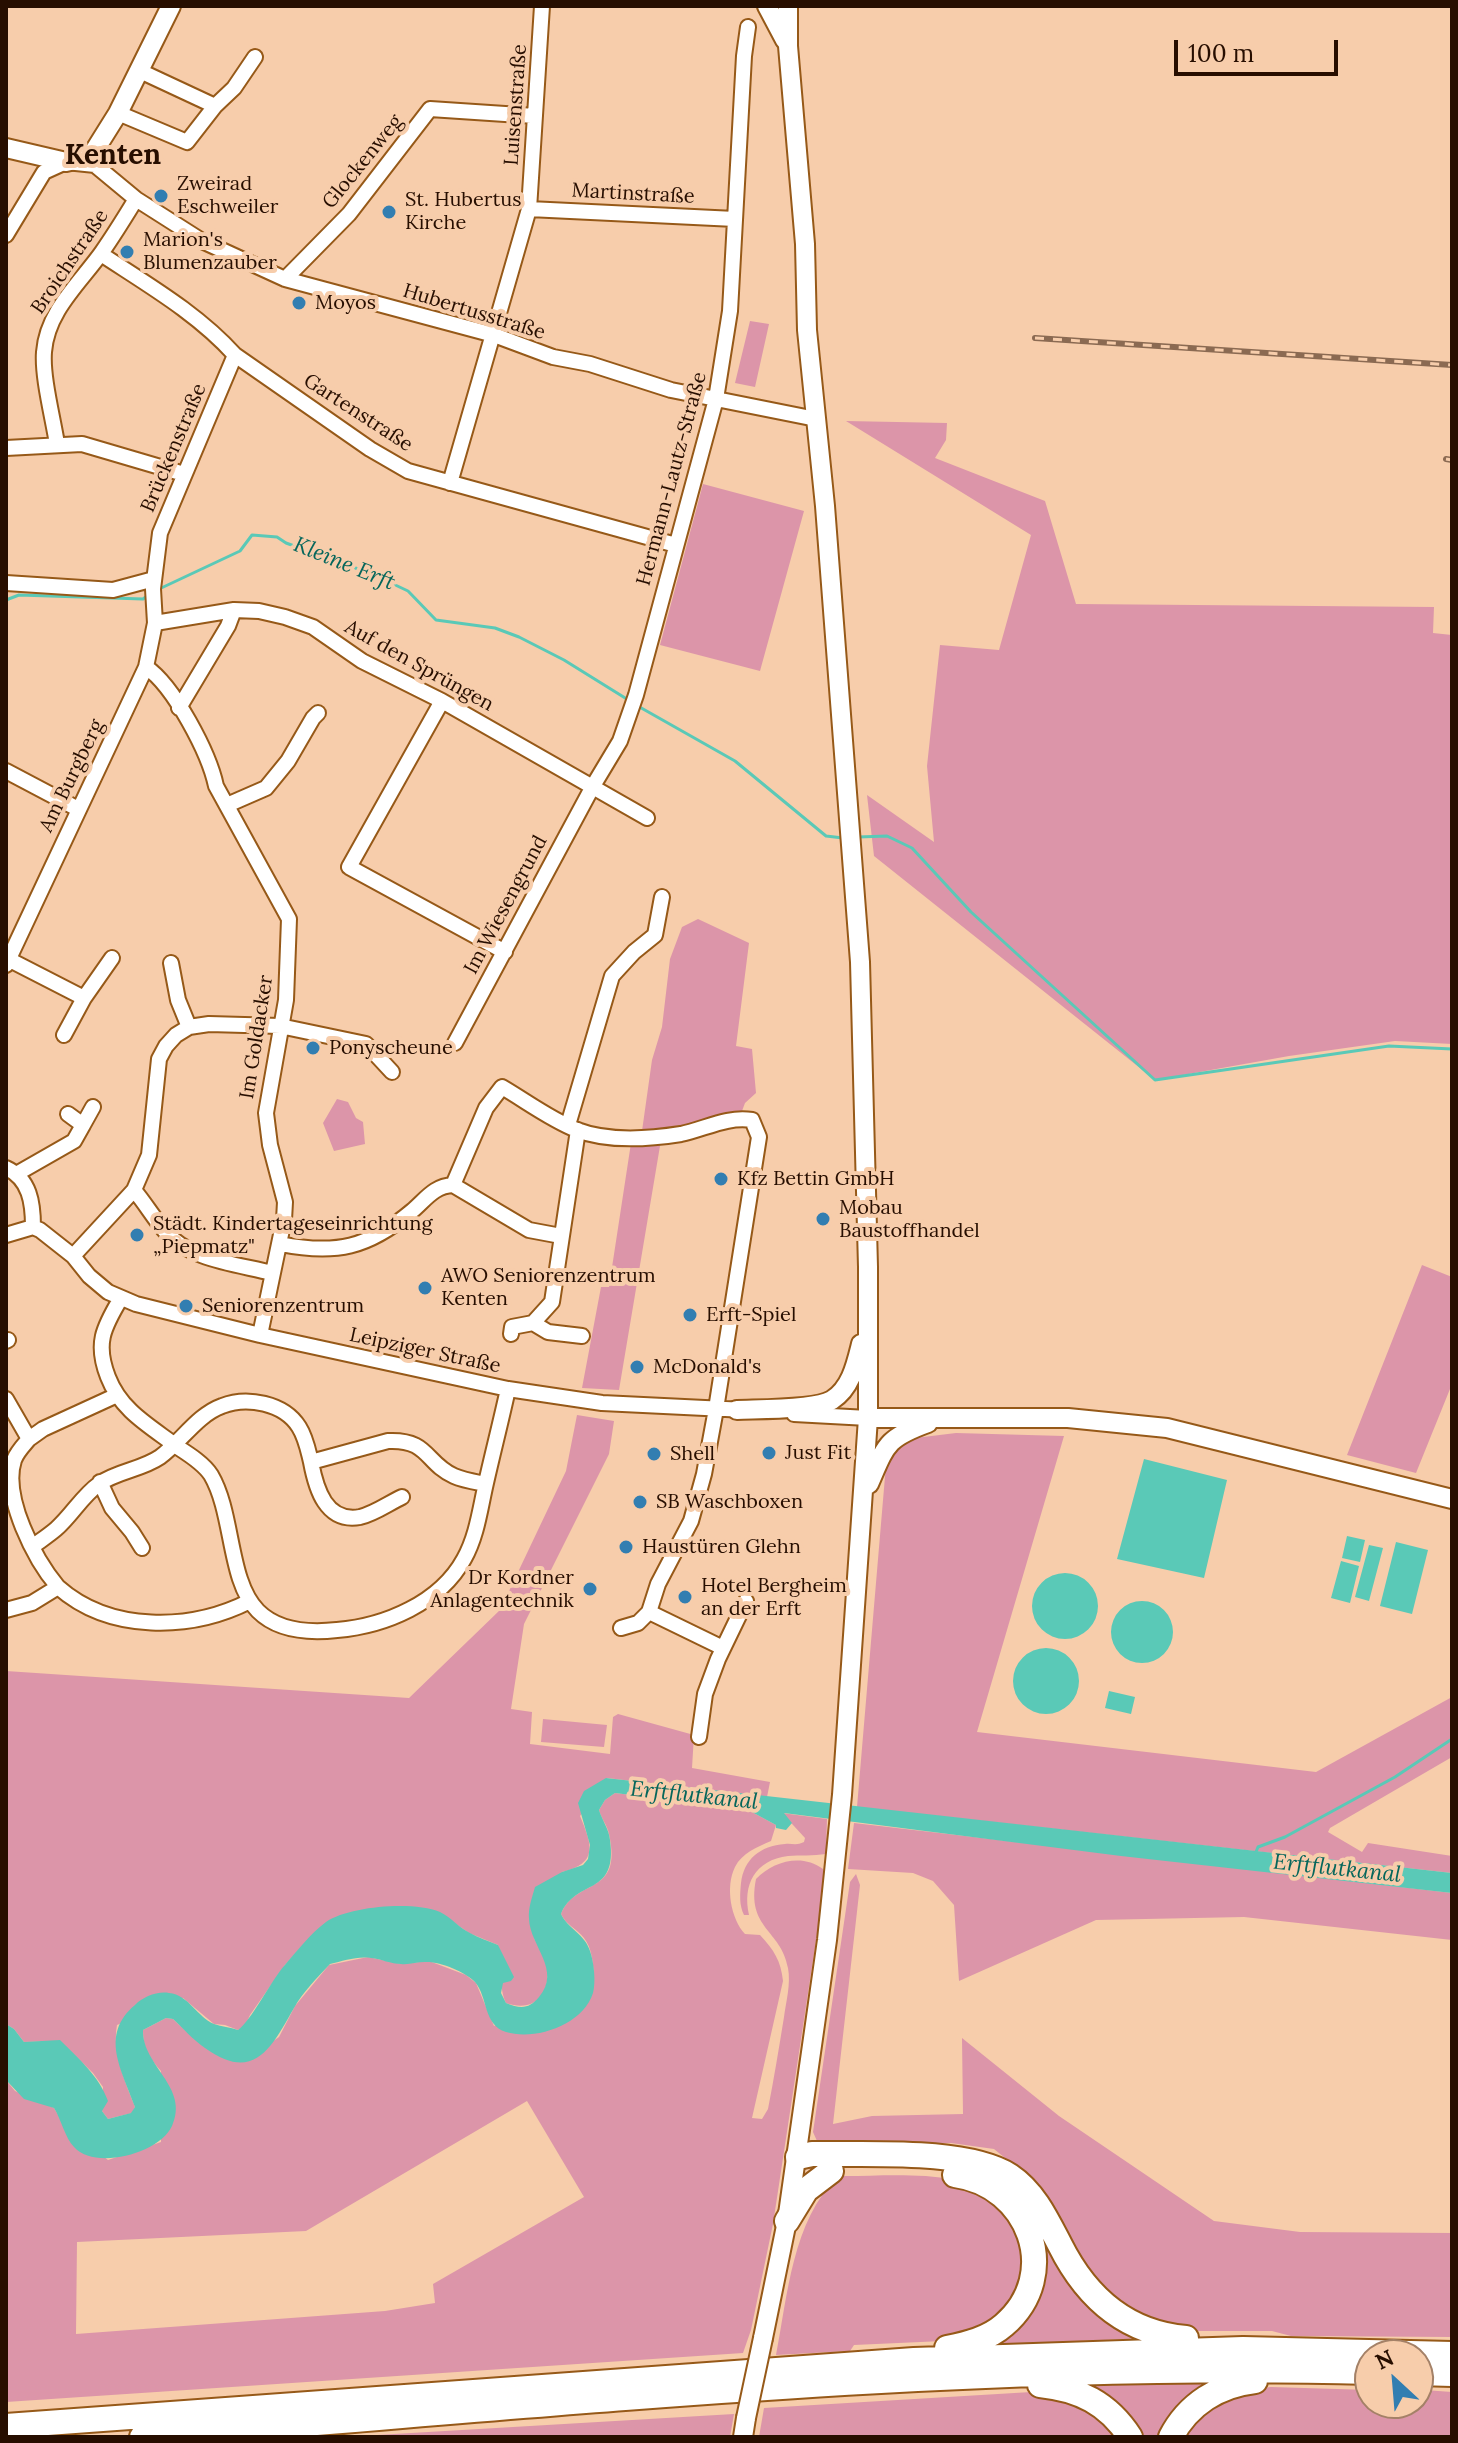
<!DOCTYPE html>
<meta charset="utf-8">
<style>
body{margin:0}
#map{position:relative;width:1458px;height:2443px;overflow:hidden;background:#f7cdab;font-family:Lora,serif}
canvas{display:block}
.frame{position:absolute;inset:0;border:8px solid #270e00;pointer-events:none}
.north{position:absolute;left:1354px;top:2339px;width:80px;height:80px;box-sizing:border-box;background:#f7cdab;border:2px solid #a48167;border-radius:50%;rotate:334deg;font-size:22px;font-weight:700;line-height:32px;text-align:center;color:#270e00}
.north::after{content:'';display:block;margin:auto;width:28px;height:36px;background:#327eb1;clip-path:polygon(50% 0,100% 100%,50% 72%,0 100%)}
.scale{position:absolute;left:1174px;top:40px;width:164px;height:36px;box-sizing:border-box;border:4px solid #270e00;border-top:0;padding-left:10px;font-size:24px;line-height:28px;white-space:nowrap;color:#270e00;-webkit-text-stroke:6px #f7cdab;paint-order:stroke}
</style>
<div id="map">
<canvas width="1458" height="2443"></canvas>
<div class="frame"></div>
<div class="north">N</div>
<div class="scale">100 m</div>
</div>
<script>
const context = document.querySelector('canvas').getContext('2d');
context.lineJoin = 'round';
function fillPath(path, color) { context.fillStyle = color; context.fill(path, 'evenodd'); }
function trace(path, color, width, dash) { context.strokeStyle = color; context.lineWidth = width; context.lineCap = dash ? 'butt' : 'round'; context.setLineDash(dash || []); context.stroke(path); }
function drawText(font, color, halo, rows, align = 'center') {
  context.font = font + ' Lora,serif'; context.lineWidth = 8; context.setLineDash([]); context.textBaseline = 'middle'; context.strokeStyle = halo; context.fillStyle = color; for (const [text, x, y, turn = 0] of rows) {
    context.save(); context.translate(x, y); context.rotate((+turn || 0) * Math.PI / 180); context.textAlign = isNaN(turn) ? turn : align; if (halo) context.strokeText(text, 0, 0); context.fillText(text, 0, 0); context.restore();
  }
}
fillPath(new Path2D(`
 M750 321 769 324 755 387 735 383Z
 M846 421 947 423 946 440 935 458 1045 501 1076 604 1434 607 1433 633 1452 635V1044L1395 1041 1289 1056 1155 1080 874 856 867 795 934 842 927 766 940 645 999 650 1031 535Z
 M703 484 804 511 760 671 660 645Z
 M698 919 749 943 736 1046 752 1049 756 1093 745 1103 742 1111 709 1121 642 1131 652 1060 662 1027 670 959 682 927Z
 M337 1099 348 1102 356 1118 363 1122 365 1144 334 1151 323 1123Z
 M661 1140 619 1390 582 1388 601 1287H609L631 1143Z
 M1422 1265 1452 1277V1384L1416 1473 1347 1455Z
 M577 1415 614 1421 609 1454 524 1624 511 1709 532 1712 530 1744 610 1754 613 1717 618 1714 694 1735 692 1768 770 1782 767 1797 607 1778 580 1816C592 1845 599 1863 562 1872L534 1938C539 1947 546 1957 547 1967 551 1995 533 2013 506 2003 499 1989 501 1962 498 1945L469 1933 440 1913 399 1906 302 1946 285 1965 250 2015 245 2026 238 2030 225 2025 214 2024 183 1998 117 2025C112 2053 125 2081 135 2107L132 2113 108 2119 102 2111 103 2087 93 2073 60 2041 24 2042 14 2029 6 2024V1671L409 1698 500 1610 566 1471Z
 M956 1433 1064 1436 977 1732 1316 1772 1452 1697V1757L1330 1828 1328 1832 1362 1852 1368 1843 1452 1856V1873L857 1807 887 1453 915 1438Z
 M543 1719 607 1725 604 1747 541 1742Z
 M615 1793 727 1807 750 1811 776 1825 771 1841C757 1847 742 1853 735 1867 725 1887 731 1919 745 1934L760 1935C774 1950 781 1961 783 1981L752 2118 762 2119 768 2109C774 2078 779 2048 784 2017 786 2002 791 1984 788 1968 781 1929 746 1929 756 1879 773 1861 802 1853 823 1869L825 1881 773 2224 751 2330 743 2353 6 2402V2080L15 2091 54 2108 64 2125 108 2160 161 2142V2071C149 2057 143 2049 143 2030L166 2018 173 2019C196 2040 210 2057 243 2062L279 2037 295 2006 329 1965 368 1957 401 1964 429 1961 466 1975 476 1983 494 2026 594 1976C593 1963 592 1948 584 1938 577 1929 566 1925 561 1914 576 1877 623 1897 609 1834 607 1825 601 1818 599 1810L605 1800ZM527 2101 584 2197 433 2284 435 2303 385 2311 76 2334 77 2242 306 2231Z
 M782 1813 827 1819 826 1854C813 1856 800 1855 788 1856 755 1860 742 1885 749 1915H744C739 1905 740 1894 741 1883 744 1859 760 1846 785 1844 792 1843 796 1846 804 1842L805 1838Z
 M854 1823 1452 1893V1940L1244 1917 1096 1920 959 1981 954 1905 933 1881 913 1873 848 1869Z
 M856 1874 860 1885 833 2124 872 2116 963 2114 962 2038 1059 2116 1214 2221 1300 2232 1452 2233V2337L1291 2336 1272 2331H1164L1136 2319 1092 2283 1031 2179 994 2149 951 2143 826 2147 817 2141 813 2132 850 1882Z
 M821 2160C869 2161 948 2154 991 2172 1038 2192 1049 2243 1076 2281 1096 2309 1121 2327 1153 2338L984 2345C1059 2305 1057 2202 975 2174 937 2161 876 2167 835 2166L820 2165Z
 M838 2176C885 2177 963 2167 1000 2200 1010 2209 1022 2241 1028 2255L1013 2308 965 2340 854 2345 850 2351 776 2355C788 2294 792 2222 838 2176Z
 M1222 2381 1166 2437H1135L1079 2384Z
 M1271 2387 1370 2390V2403H1418V2394L1423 2395 1424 2390 1452 2392V2437H1178L1198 2410 1244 2390Z
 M1048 2391 1068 2394 1123 2437H759L764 2408Z
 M734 2414 730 2437H343Z`), '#dc95a9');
fillPath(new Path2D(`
 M1144 1459 1227 1480 1204 1578 1117 1559Z
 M1347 1536 1365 1540 1360 1562 1342 1558Z
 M1396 1542 1428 1550 1412 1614 1380 1606Z
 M1369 1545 1383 1548 1369 1601 1355 1597Z
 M1341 1561 1359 1566 1350 1603 1331 1598Z
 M1032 1606a33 33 0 1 1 66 0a33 33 0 1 1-66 0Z
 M1111 1632a31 31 0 1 1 62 0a31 31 0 1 1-62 0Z
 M1013 1681a33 33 0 1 1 66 0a33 33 0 1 1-66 0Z
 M1109 1691 1135 1697 1131 1714 1105 1708Z
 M606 1778 1452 1873V1893L1121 1856 784 1813 792 1823 786 1830 776 1828V1825L750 1811 727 1807 615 1793 605 1800 599 1810C602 1820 609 1829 610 1840 618 1897 576 1878 561 1914 568 1929 585 1934 590 1951 594 1962 596 1982 593 1993 583 2025 535 2041 506 2032 483 2025 488 1997 475 1982 466 1972 439 1961 425 1962 417 1962 409 1965 401 1964 391 1964 381 1959 371 1958 357 1956 343 1961 330 1964 317 1978 303 1992 294 2008 272 2046 255 2084 205 2048 193 2040 183 2028 173 2019L166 2018 143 2030C142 2066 190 2087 172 2126 160 2153 95 2171 74 2147 65 2138 61 2119 54 2108L24 2099 6 2080V2024L14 2029 24 2042 60 2040C79 2059 99 2076 108 2101L102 2111 108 2119 131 2113 135 2107C122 2070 99 2035 135 2005 143 1997 157 1991 169 1993 189 1995 197 2017 214 2024 222 2027 230 2027 238 2030 251 2021 271 1981 284 1966 297 1951 310 1934 326 1922 350 1906 413 1901 440 1912 451 1917 459 1928 470 1933 479 1938 489 1941 498 1945L514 1977 511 1981 503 1983 501 1993 506 2003C521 2009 529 2009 539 1997 562 1970 530 1946 529 1919 528 1908 532 1898 535 1887L562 1872 583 1865 588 1859 590 1845 578 1803 584 1791Z`), '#5ac9b7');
trace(new Path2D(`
 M157 590 240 551 252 535 277 537 286 543 372 574 408 591 436 620 495 628 519 637 564 660 630 701
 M6 600 19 595 143 599 147 596
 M636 705 735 761 826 836 843 838
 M858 837 887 836 912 848 971 912 1155 1080 1389 1046 1452 1049
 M1256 1852 1258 1847 1285 1837 1395 1777 1452 1739`), '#5ac9b7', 3);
const street = new Path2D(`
 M215 106 234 88 255 57
 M118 113 187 142 215 106 140 71
 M529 209 735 219
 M6 235 44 172 66 162 95 165 136 199 202 241 285 279 494 335 553 357 590 364 671 390 816 419
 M101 254C148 285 197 313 235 355L370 449 408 471 676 545
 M285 279 349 214 430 109 535 116
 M57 444C53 418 42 377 44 352 47 311 80 283 102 252 114 235 125 217 136 199
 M6 448 82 444 184 474
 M450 483 529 209 542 6
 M6 583 113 590 154 579
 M155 623 234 610 259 611 285 617 313 627 362 661 442 701 647 818
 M146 667C174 686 209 753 216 786L289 919 286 1000 266 1113 270 1145 285 1202 284 1220 260 1335
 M442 701 349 867 505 952
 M179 708 228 626 234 610
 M6 771 78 809
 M227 805 266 788 288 761 313 718 318 713
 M6 958 84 998 64 1035
 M171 963 178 1000 189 1027
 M6 965 146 667 155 623 153 589 160 533 235 355
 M84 998 112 958
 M455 1043 593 786 620 741 636 695 716 399 730 311 744 56 748 27
 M83 1125 93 1107
 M568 1125 612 976 634 952 655 935 662 897
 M6 1168C30 1179 33 1203 33 1227
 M18 1173 74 1141 83 1125 68 1114
 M453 1185 486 1108 502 1087C526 1101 551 1120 577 1130 608 1142 649 1139 681 1134 705 1129 727 1116 752 1120L759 1137 716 1409 704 1474 691 1521 658 1584 649 1612 638 1623 621 1628
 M453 1185 529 1230 561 1236
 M134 1190 149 1155 159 1059 166 1046 176 1035 189 1027 209 1024 280 1026 366 1044 392 1072
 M6 1235 33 1227 40 1230 73 1256 89 1276 108 1292 136 1304 260 1335 508 1389 602 1403 746 1410
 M280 1244C336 1255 368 1248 412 1211 426 1199 434 1186 453 1185
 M73 1256 134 1190C145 1203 153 1217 164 1230 188 1260 237 1264 272 1273
 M121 1298C103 1328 95 1344 108 1377 121 1411 150 1426 179 1448 190 1455 204 1464 211 1475 234 1514 228 1581 258 1611 278 1631 310 1633 337 1630 385 1626 440 1603 464 1559 477 1536 480 1509 486 1483 493 1452 501 1421 508 1389
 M533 1323 548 1332 582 1336
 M511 1334 512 1327 533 1323 552 1302 578 1130
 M6 1341 8 1340
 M6 1399 29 1439C23 1446 17 1452 14 1460 2 1497 35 1560 58 1587L32 1603 6 1610
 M794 1414 868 1418
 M29 1439 43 1429 115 1396
 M311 1462C316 1489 326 1523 360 1517 374 1514 389 1503 402 1497
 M100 1482 112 1508 132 1532 142 1548
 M32 1547C40 1541 49 1535 56 1529 72 1515 82 1496 99 1484 117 1471 141 1470 160 1457 181 1442 197 1415 222 1406 247 1396 284 1403 299 1427 306 1438 308 1450 311 1462L388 1441C429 1439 425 1463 454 1476 463 1480 475 1482 485 1484
 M58 1587C110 1633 191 1631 250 1601
 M649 1612 723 1648
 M699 1737 705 1694 718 1659 746 1601`);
const secondary = new Path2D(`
 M767 6 785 40
 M6 148 66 162 84 158 93 153 118 113 171 6
 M737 1410C758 1409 816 1410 832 1400 851 1388 856 1364 861 1344
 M868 1418H1068L1167 1428 1452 1499
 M869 1484C886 1445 886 1438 928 1423
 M763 2338 787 2221 827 1940 842 1795 868 1418V1267L860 962 825 506 807 330 805 244 788 46V6
 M743 2437 746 2418`);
const highway = new Path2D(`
 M798 2157 812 2154C865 2155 966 2148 1010 2176 1034 2192 1047 2220 1060 2245 1086 2297 1126 2333 1186 2338
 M787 2221 806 2190 831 2171
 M947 2348C967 2344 988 2339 1004 2325 1063 2274 1029 2185 955 2175
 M1418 2373 1452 2374
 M1040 2385C1079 2389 1108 2403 1130 2437
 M6 2426 914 2360 1243 2349 1452 2354
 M142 2437C549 2406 962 2361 1370 2372
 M1171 2437C1188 2404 1219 2385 1255 2381`);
trace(street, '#965918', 18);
trace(secondary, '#965918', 22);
trace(highway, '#965918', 28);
trace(street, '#fff', 14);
trace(secondary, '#fff', 18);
trace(highway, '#fff', 24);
const rail = new Path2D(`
 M1035 338 1452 365
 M1446 459 1452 460`);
trace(rail, '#8b6a52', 6);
trace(rail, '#f7cdab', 3, [9]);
const secondaryBridge = new Path2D(`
 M746 2418 763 2338`);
trace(secondaryBridge, '#965918', 22, []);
trace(secondaryBridge, '#fff', 18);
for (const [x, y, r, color] of [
 [161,196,8,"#327eb1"],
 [389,212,8,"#327eb1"],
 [127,252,8,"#327eb1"],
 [299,303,8,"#327eb1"],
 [313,1048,8,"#327eb1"],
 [721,1179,8,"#327eb1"],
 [823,1219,8,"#327eb1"],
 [137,1235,8,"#327eb1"],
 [425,1288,8,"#327eb1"],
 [186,1306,8,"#327eb1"],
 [690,1315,8,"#327eb1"],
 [637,1367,8,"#327eb1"],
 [769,1453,8,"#327eb1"],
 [654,1454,8,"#327eb1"],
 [640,1502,8,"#327eb1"],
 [626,1547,8,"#327eb1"],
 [590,1589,8,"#327eb1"],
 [685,1597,8,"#327eb1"]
]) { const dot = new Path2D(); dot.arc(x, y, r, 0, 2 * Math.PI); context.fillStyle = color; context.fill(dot); trace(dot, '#f7cdab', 3); }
drawText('20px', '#270e00', '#f7cdab', [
 ["Luisenstraße",516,105,-86],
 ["Glockenweg",363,162,-51],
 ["Martinstraße",633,194,3],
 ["Broichstraße",70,262,-56],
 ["Hubertusstraße",474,312,17],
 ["Gartenstraße",358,413,33],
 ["Brückenstraße",174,448,-67],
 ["Hermann-Lautz-Straße",672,479,-75],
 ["Auf den Sprüngen",419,666,29],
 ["Am Burgberg",72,776,-64],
 ["Im Wiesengrund",506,905,-62],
 ["Im Goldacker",257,1037,-81],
 ["Leipziger Straße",425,1351,12]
]);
drawText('20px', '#270e00', '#f7cdab', [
 ["Zweirad",177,184],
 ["Eschweiler",177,207],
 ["St. Hubertus",405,200],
 ["Kirche",405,223],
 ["Marion's",143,240],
 ["Blumenzauber",143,263],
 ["Moyos",315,303],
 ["Ponyscheune",329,1048],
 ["Kfz Bettin GmbH",737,1179],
 ["Mobau",839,1208],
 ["Baustoffhandel",839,1231],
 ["Städt. Kindertageseinrichtung",153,1224],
 ["„Piepmatz\"",153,1247],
 ["AWO Seniorenzentrum",441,1276],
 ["Kenten",441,1299],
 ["Seniorenzentrum",202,1306],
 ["Erft-Spiel",706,1315],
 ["McDonald's",653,1367],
 ["Just Fit",785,1453],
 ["Shell",670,1454],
 ["SB Waschboxen",656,1502],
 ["Haustüren Glehn",642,1547],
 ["Dr Kordner",574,1578,"right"],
 ["Anlagentechnik",574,1601,"right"],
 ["Hotel Bergheim",701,1586],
 ["an der Erft",701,1609]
], 'left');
drawText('italic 22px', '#05665b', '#f7cdab', [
 ["Kleine Erft",344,564,22],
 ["Erftflutkanal",694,1796,6],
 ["Erftflutkanal",1337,1869,6]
]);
drawText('bold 28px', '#270e00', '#f7cdab', [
 ["Kenten",113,156]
]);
</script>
